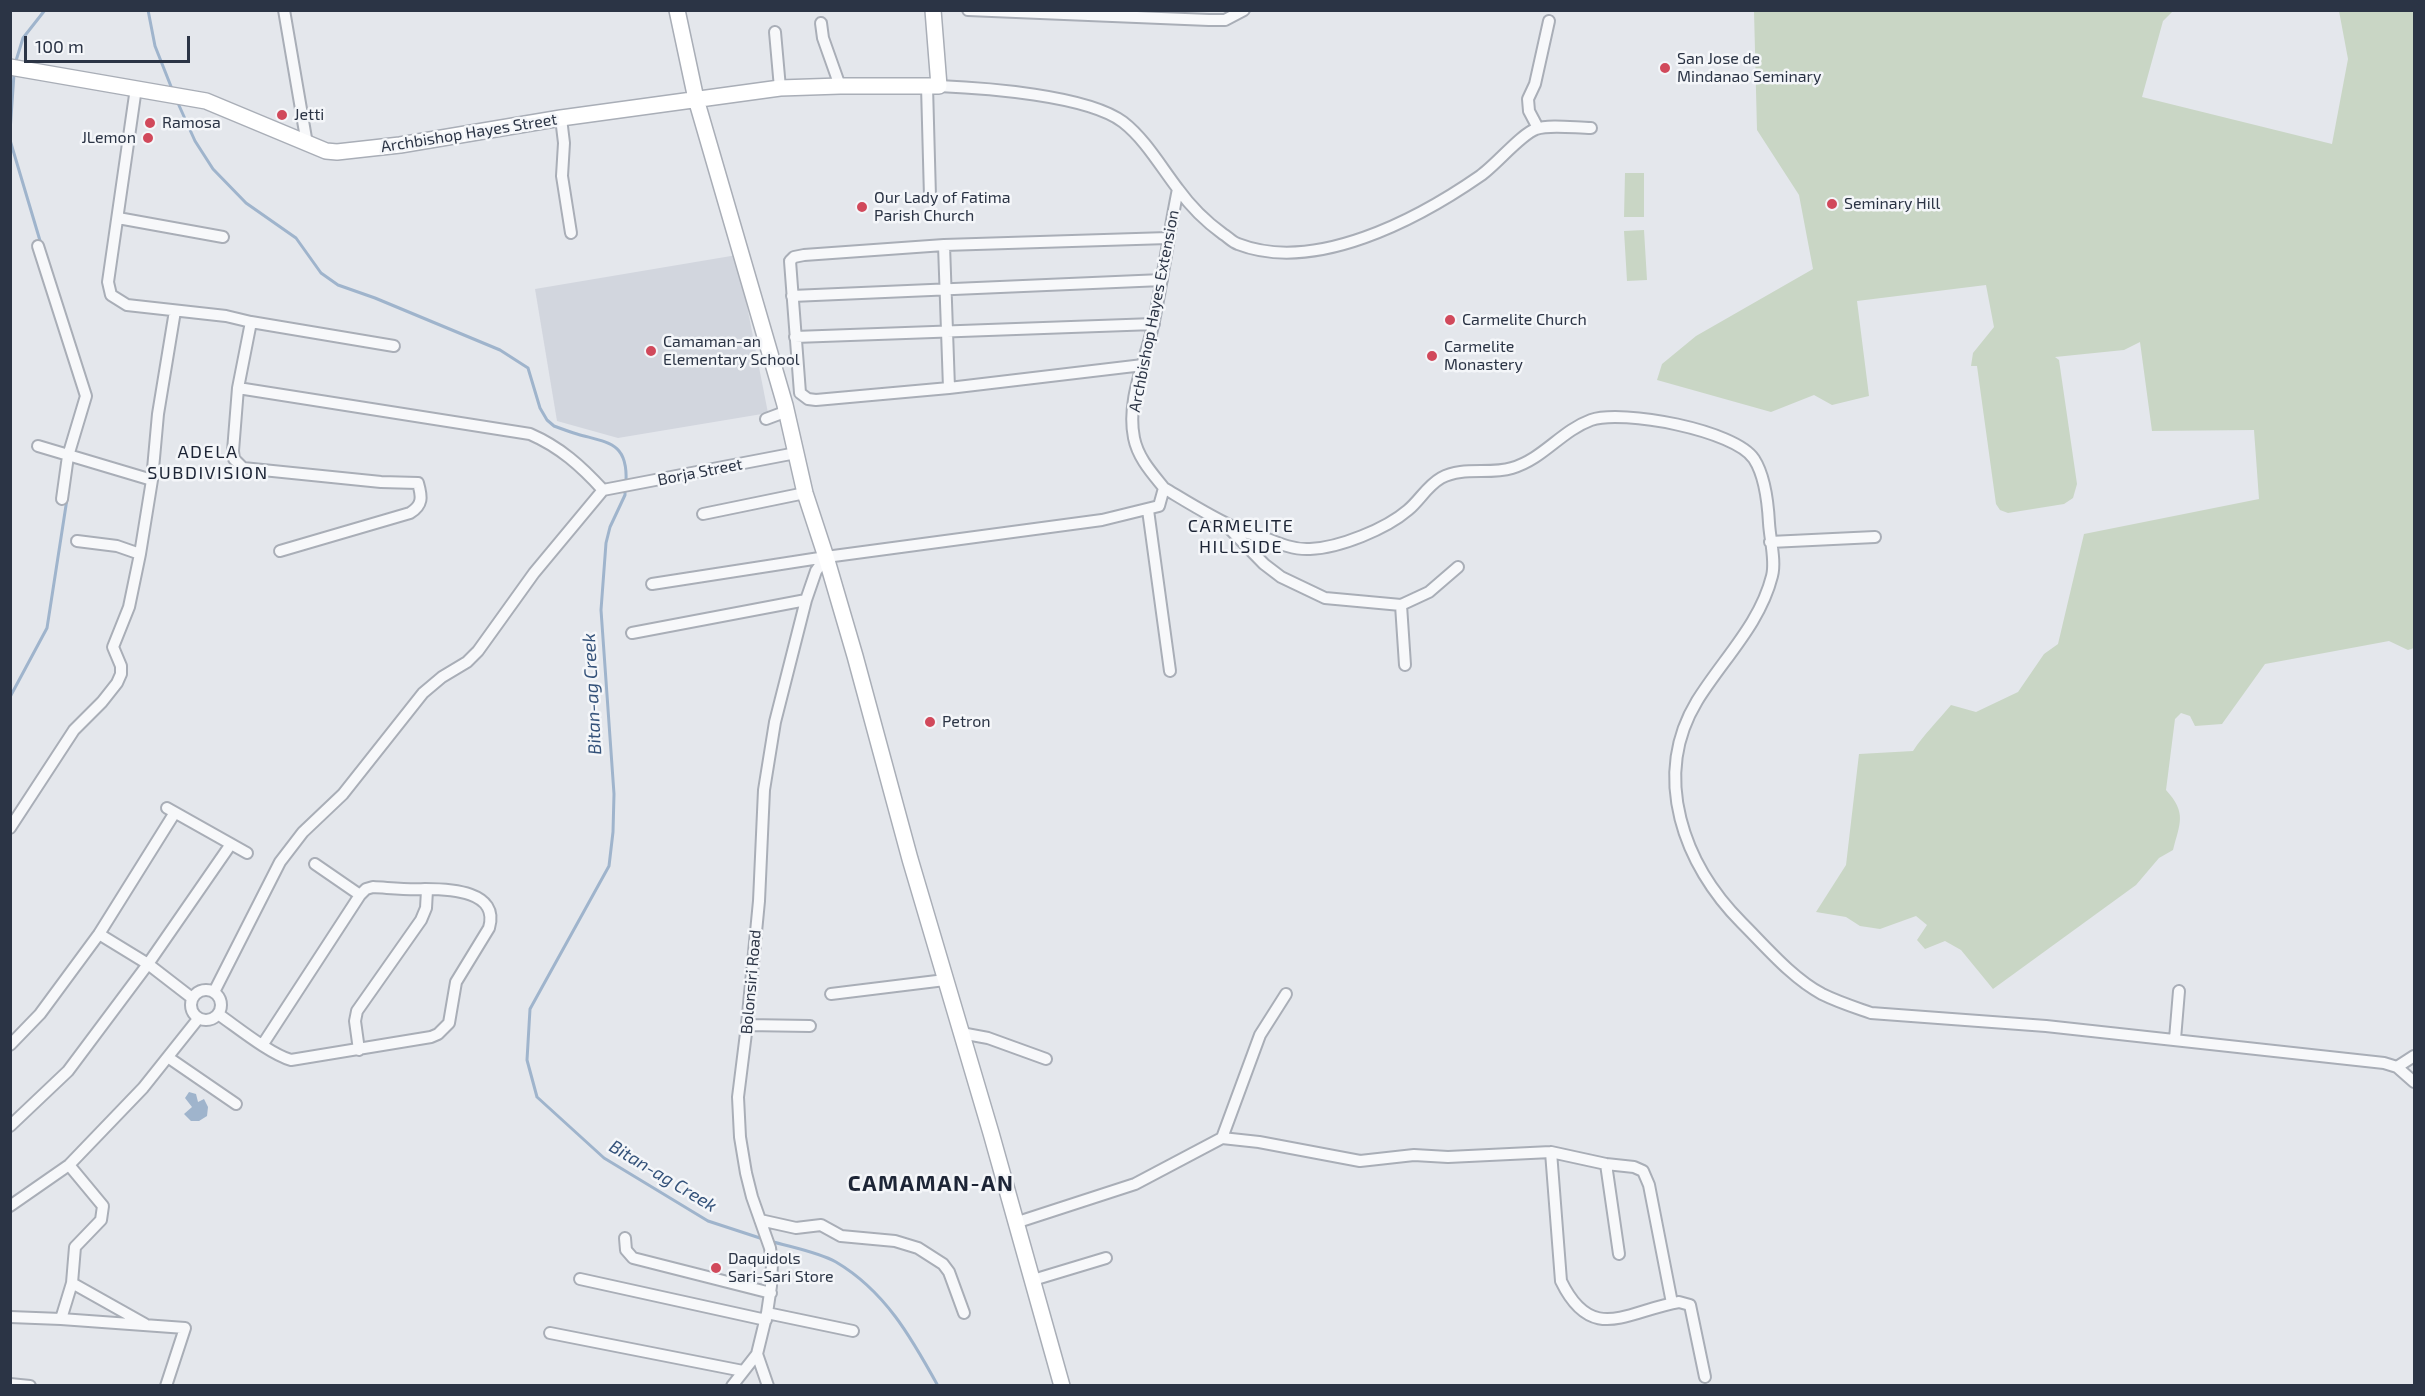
<!DOCTYPE html>
<style>
body{margin:0}
#map{position:relative;width:2425px;height:1396px;overflow:hidden;background:#e4e7ec;font-family:"Exo 2",sans-serif}
canvas{display:block}
.frame{position:absolute;inset:0;border:12px solid #2b3445;pointer-events:none}
.scale{position:absolute;left:24px;top:36px;width:166px;height:27px;box-sizing:border-box;border:3px solid #2b3445;border-top:0;padding-left:8px;font-size:18px;line-height:21px;white-space:nowrap;color:#2b3445;-webkit-text-stroke:4px #f4f6f9;paint-order:stroke}
</style>
<div id="map">
<canvas width="2425" height="1396"></canvas>
<div class="frame"></div>
<div class="scale">100 m</div>
</div>
<script>
const context = document.querySelector('canvas').getContext('2d');
context.lineJoin = 'round';
function fillPath(path, color) { context.fillStyle = color; context.fill(path, 'evenodd'); }
function trace(path, color, width, dash) { context.strokeStyle = color; context.lineWidth = width; context.lineCap = dash ? 'butt' : 'round'; context.setLineDash(dash || []); context.stroke(path); }
function drawText(font, color, halo, rows, align = 'center') {
  context.font = font + ' "Exo 2",sans-serif'; context.lineWidth = 5; context.setLineDash([]); context.textBaseline = 'middle'; context.strokeStyle = halo; context.fillStyle = color; for (const [text, x, y, turn = 0] of rows) {
    context.save(); context.translate(x, y); context.rotate((+turn || 0) * Math.PI / 180); context.textAlign = isNaN(turn) ? turn : align; if (halo) context.strokeText(text, 0, 0); context.fillText(text, 0, 0); context.restore();
  }
}
fillPath(new Path2D(`
 M737 255 768 413 618 438 557 421 535 289Z`), '#d2d6de');
fillPath(new Path2D(`
 M1754 11H2173L2163 21 2142 97 2332 144 2348 59 2339 11H2414V648L2408 650 2389 641 2265 664 2222 724 2195 726 2190 716 2181 713 2175 719 2166 790C2187 813 2180 823 2173 850L2159 858 2136 885 1993 989 1961 950 1945 941 1925 949 1917 940 1927 925 1916 916 1880 929 1860 926 1846 917 1816 912 1846 865 1859 754 1913 751C1924 734 1938 721 1951 705L1976 712 2018 692 2044 654 2058 644 2084 534 2259 499 2254 430 2152 431 2140 342 2124 350 2055 357 2059 360 2077 484 2073 498 2064 504 2008 513 2000 510 1996 504 1977 366H1971L1973 353 1994 327 1986 285 1857 301 1869 396 1832 405 1814 395 1771 412 1657 380 1662 364 1696 336 1813 269 1799 195 1757 130Z
 M1625 173H1644V217H1624Z
 M1644 230 1647 280 1627 281 1624 231Z`), '#c9d6c5');
fillPath(new Path2D(`
 M189 1092 196 1094 198 1102 204 1099 208 1107 207 1116 199 1121H191L184 1114 192 1107 185 1098Z`), '#9fb4cc');
trace(new Path2D(`
 M148 10 155 46 172 89
 M15 64 23 38 45 10
 M177 101 195 141 213 169 246 203 296 238 321 273 338 285 375 298 500 350 528 368 540 408 547 420 554 426C562 429 570 432 577 434 608 443 628 442 626 482
 M10 132 14 74
 M10 140 41 244
 M625 489V495L610 527 606 543 601 610 614 794 613 832 609 866 530 1009 527 1060 537 1097 604 1158 708 1221 763 1239
 M10 697 47 628 67 499
 M770 1241C790 1247 818 1252 836 1262 885 1291 911 1337 938 1386`), '#9fb4cc', 3);
const street = new Path2D(`
 M284 10 307 144
 M968 10 1209 20H1225L1244 10
 M821 23 823 38 840 86
 M775 32 780 88
 M927 86 930 197
 M136 88 108 282 111 295 127 305 226 316 251 322 238 388 233 451 234 459 243 468 381 482 418 483C422 497 423 505 410 513L280 551
 M561 118 564 143 562 176 571 233
 M1538 128 1529 111 1528 99 1535 84 1549 21
 M1178 189C1191 207 1205 221 1223 234 1228 237 1232 242 1238 244 1315 274 1418 219 1480 176 1496 165 1521 134 1536 129 1549 124 1576 128 1591 128
 M118 218 223 237
 M944 245 949 388
 M38 246 86 396 68 456 62 499
 M792 296 1162 280
 M251 322 394 346
 M795 337 1154 324
 M1143 365 949 388 816 400 808 399 800 393 790 261 794 257 804 255 944 245 1168 238
 M238 388 530 434C560 447 581 466 603 490
 M766 419 782 413 785 405
 M38 446 152 480
 M1164 488C1189 503 1214 519 1240 530 1248 534 1257 535 1265 538 1280 544 1295 550 1310 549 1339 548 1386 529 1408 510 1420 500 1427 486 1441 478 1463 466 1489 475 1512 468 1543 459 1561 431 1591 420 1622 409 1735 430 1754 459 1765 476 1768 504 1769 523 1770 540 1776 561 1772 576 1760 624 1723 659 1697 701 1651 777 1684 865 1742 923 1766 947 1792 978 1822 994 1838 1002 1854 1007 1871 1013L2046 1026 2384 1063 2397 1067 2414 1082
 M603 490 796 453
 M1148 510 1170 671
 M703 514 805 493
 M1227 526 1264 564 1281 577 1325 598 1401 605 1429 592 1458 567
 M77 541 117 546 140 554
 M1770 542 1875 537
 M652 584 826 557 1102 520 1159 506 1164 488C1152 473 1138 458 1134 438 1126 399 1147 358 1154 321 1163 277 1169 233 1178 189 1161 167 1145 139 1123 122 1087 95 984 88 939 86
 M1401 605 1405 665
 M632 633 806 600
 M167 808 247 853
 M10 828 74 730 102 702 117 683 121 674V666L113 647 129 607 140 554 152 480 158 414 175 311
 M315 864 360 895
 M99 934 148 964 192 998
 M191 1005a15 15 0 1 1 30 0a15 15 0 1 1-30 0Z
 M214 992 280 862 303 832 343 794 423 693 442 677 467 662 478 651 534 573 603 490
 M831 994 945 980
 M218 1014C237 1027 270 1054 291 1060L431 1037 438 1034 449 1023 456 982 489 928C500 891 450 889 425 889 408 890 391 888 373 887L366 889 360 895 263 1044
 M747 1025 810 1026
 M961 1033 988 1038 1046 1059
 M2175 1039 2179 991
 M10 1045 40 1014 99 934 174 814
 M359 1050 355 1021 357 1011 421 920 426 908 427 890
 M169 1058 236 1104
 M2397 1067 2414 1056
 M10 1126 68 1071 148 964 231 844
 M1222 1138 1259 1142 1360 1161 1414 1155 1448 1157 1551 1152 1606 1164 1634 1167 1643 1171 1649 1185 1672 1303
 M1551 1152 1561 1281C1592 1345 1627 1311 1679 1302L1690 1305 1705 1377
 M1606 1164 1619 1254
 M10 1206 69 1165 143 1088 198 1019
 M760 1220 796 1228 821 1225 841 1236 895 1241 918 1248 943 1264 949 1272 964 1313
 M1015 1223 1135 1184 1222 1138 1260 1035 1286 994
 M625 1238 626 1250 633 1258 771 1293
 M580 1279 766 1320
 M1033 1280 1106 1258
 M72 1283 145 1324
 M767 1313 853 1331
 M10 1317 61 1319 72 1283 75 1247 101 1220 103 1206 69 1165
 M61 1319 185 1328 166 1386
 M550 1333 743 1371
 M757 1354 768 1386
 M10 1384 30 1386
 M732 1386 757 1354 767 1313 771 1286 772 1263 770 1248 752 1197 746 1173 740 1137 738 1097 747 1025 759 901 764 790 775 722 806 600 816 571 826 557`);
const secondary = new Path2D(`
 M677 10 696 99 785 405 805 493 826 557 855 656 910 859 991 1133 1062 1386
 M10 67 206 101 326 151 337 152 400 145 561 118 780 88 840 86H939L933 10`);
trace(street, '#a9aeb7', 14);
trace(secondary, '#a9aeb7', 18);
trace(street, '#f7f8fa', 10);
trace(secondary, '#fff', 15);
for (const [x, y, r, color] of [
 [1665,68,6,"#d1495b"],
 [282,115,6,"#d1495b"],
 [150,123,6,"#d1495b"],
 [148,138,6,"#d1495b"],
 [1832,204,6,"#d1495b"],
 [862,207,6,"#d1495b"],
 [1450,320,6,"#d1495b"],
 [651,351,6,"#d1495b"],
 [1432,356,6,"#d1495b"],
 [930,722,6,"#d1495b"],
 [716,1268,6,"#d1495b"]
]) { const dot = new Path2D(); dot.arc(x, y, r, 0, 2 * Math.PI); context.fillStyle = color; context.fill(dot); trace(dot, '#f4f6f9', 2); }
drawText('16px', '#2b3445', '#f4f6f9', [
 ["San Jose de",1677,59],
 ["Mindanao Seminary",1677,77],
 ["Jetti",294,115],
 ["Ramosa",162,123],
 ["JLemon",136,138,"right"],
 ["Our Lady of Fatima",874,198],
 ["Parish Church",874,216],
 ["Seminary Hill",1844,204],
 ["Carmelite Church",1462,320],
 ["Camaman-an",663,342],
 ["Elementary School",663,360],
 ["Carmelite",1444,347],
 ["Monastery",1444,365],
 ["Petron",942,722],
 ["Daquidols",728,1259],
 ["Sari-Sari Store",728,1277]
], 'left');
drawText('16px', '#2b3445', '#f4f6f9', [
 ["Archbishop Hayes Street",469,133,-9],
 ["Archbishop Hayes Extension",1154,311,-79],
 ["Borja Street",700,472,-11],
 ["Bolonsiri Road",751,982,-85]
]);
context.letterSpacing = '1.5px';
drawText('18px', '#1d2536', '#f4f6f9', [
 ["ADELA",208,452],
 ["SUBDIVISION",208,473],
 ["CARMELITE",1241,526],
 ["HILLSIDE",1241,547]
]);
context.letterSpacing = '0px';
drawText('italic 18px', '#34527a', '#f4f6f9', [
 ["Bitan-ag Creek",592,694,-93],
 ["Bitan-ag Creek",663,1176,31]
]);
context.letterSpacing = '1.5px';
drawText('bold 22px', '#1d2536', '#f4f6f9', [
 ["CAMAMAN-AN",931,1184]
]);
context.letterSpacing = '0px';
</script>
